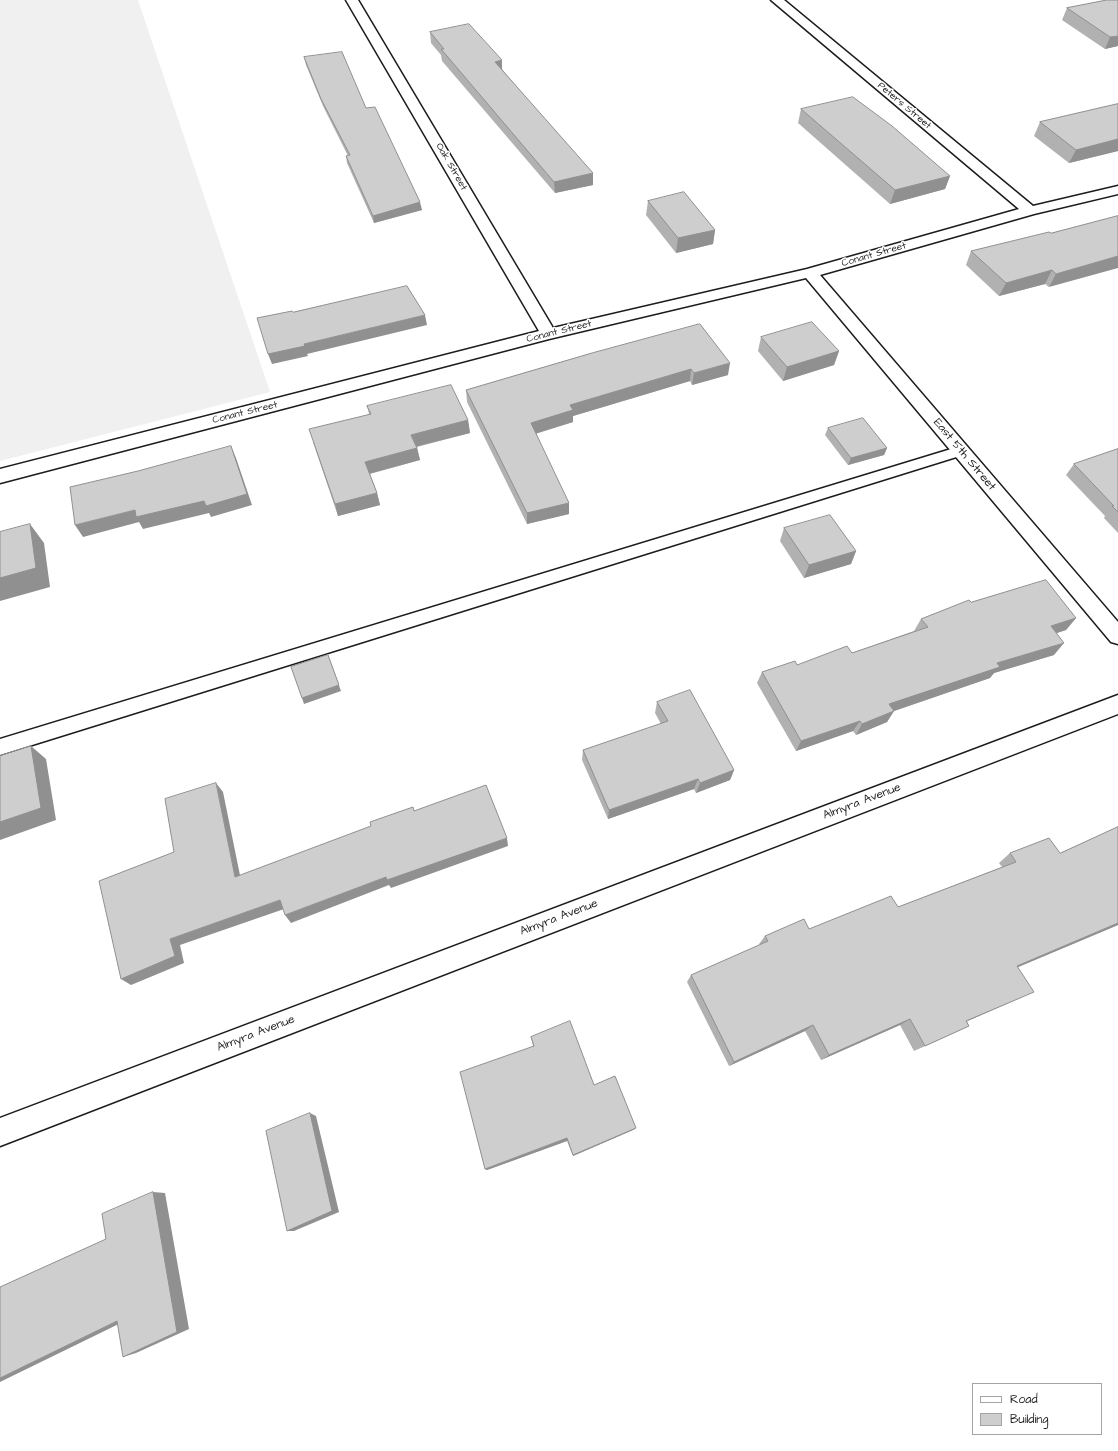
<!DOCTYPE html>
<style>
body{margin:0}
#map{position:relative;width:1118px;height:1451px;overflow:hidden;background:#fff;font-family:"Architects Daughter",sans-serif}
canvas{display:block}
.legend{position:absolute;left:972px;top:1383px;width:130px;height:52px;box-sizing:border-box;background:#fff;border:1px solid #a4a4a4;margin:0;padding:5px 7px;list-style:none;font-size:12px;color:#1c1c1c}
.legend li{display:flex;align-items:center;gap:8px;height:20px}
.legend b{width:20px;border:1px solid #a4a4a4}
</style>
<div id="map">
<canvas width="1118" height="1451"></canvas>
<ul class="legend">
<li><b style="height:5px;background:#fff"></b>Road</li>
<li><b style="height:11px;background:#cecece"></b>Building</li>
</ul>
</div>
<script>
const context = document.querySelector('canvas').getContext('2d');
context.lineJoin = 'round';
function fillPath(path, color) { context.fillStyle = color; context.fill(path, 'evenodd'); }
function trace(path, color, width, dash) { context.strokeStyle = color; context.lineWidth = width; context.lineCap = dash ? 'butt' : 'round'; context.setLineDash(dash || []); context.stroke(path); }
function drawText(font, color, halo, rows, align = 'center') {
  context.font = font + ' "Architects Daughter",sans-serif'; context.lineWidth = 3; context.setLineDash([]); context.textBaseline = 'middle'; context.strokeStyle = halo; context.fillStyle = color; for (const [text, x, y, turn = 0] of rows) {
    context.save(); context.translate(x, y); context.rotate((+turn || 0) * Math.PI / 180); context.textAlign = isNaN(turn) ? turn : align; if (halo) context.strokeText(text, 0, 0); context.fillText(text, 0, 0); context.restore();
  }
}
fillPath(new Path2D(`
 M0 0H138L270 392 0 461Z`), '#f0f0f0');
const lane = new Path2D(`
 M961 446 966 448 968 451 966 454 0 755V739Z`);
const street = new Path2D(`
 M346 0H358L553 328 807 269 1019 209 771 0H784L1033 206 1118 186V194L1034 214 820 275 1118 622V644L1111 642 806 278 549 339 0 483V469L539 331Z
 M1118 695V714L0 1146V1118Z`);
trace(lane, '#1c1c1c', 3);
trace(street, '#1c1c1c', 3);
fillPath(lane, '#fff');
fillPath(street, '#fff');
fillPath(new Path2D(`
 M1107 0 1118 46 1105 49 1062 20 1067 8Z
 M430 32 502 60V69L593 185 555 193 442 61 441 55 431 43Z
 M304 57 366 108 422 210 374 223 347 163 346 156H348L323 106 306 65Z
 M1118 104V151L1069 163 1034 136 1040 122Z
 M801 109 950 176 945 189 890 204 798 123Z
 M648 201 715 230 713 244 676 253 646 215Z
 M1118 216 1049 287 1045 284 999 296 966 265 971 251 1051 233Z
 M761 337 839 351 834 365 783 381 758 351Z
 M592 353 728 375 692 385 690 381 573 416V422L536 433 569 514 527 524 467 402 466 390Z
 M367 406 468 420 470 433 417 447 420 460 370 474 377 493 380 505 338 516 313 442 369 414Z
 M828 428 887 448 884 455 848 465 825 435Z
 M1118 449V533L1104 518 1105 516 1066 475 1074 464Z
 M784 528 856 551 851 564 804 578 780 541Z
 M971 602 1076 618 1066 630 1057 633 1054 655 994 673 990 678 894 711 887 722 856 735 853 731 796 751 757 683 762 672 797 665 852 653 914 631 921 619Z
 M657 702 734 770 730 780 696 793 694 789 608 819 582 760 583 750 661 724 655 713Z
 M1118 827V925L1018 967 1020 998 967 1021 969 1026 914 1051 900 1025 821 1060 805 1031 729 1066 687 982 691 975 760 945 759 944 765 936 809 929 898 907 1002 867 999 863 1010 853H1060Z
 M531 1037 594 1085 636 1128 633 1130 573 1156 567 1141 487 1170 485 1169 533 1046Z`), '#b1b1b1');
fillPath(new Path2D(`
 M1118 36V46L1105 49 1110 37Z
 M502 60V72L495 62Z
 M1118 139V151L1069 163 1076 150Z
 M593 173V185L555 193 554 182Z
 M950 176 945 189 890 204 895 190Z
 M420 202 422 210 374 223 373 216Z
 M715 230 713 244 676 253 678 238Z
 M1118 256V268L1049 287 1056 274Z
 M1052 270 1045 284 999 296 1006 283Z
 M425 315 427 325 307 354 308 356 272 364 268 354 304 344Z
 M839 351 834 365 783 381 787 367Z
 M730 363 728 375 692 385 694 373Z
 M691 369 690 381 573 416V422L532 435 531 423 570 405Z
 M468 420 470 433 414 447 411 435Z
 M231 446 236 458 252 505 211 517 209 513 143 529 139 522 83 537 75 525 135 510 204 501Z
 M417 448 420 460 368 474 365 462Z
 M887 448 884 455 848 465 851 458Z
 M377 493 380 505 338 516 335 504Z
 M569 503V514L527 524V513Z
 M30 524 44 543 50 587 0 601V578Z
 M856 551 851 564 804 578 809 565Z
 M1076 618 1066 630 1041 638 1051 626Z
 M1064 643 1054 655 994 673 990 678 894 711 887 722 856 735 862 724 889 704 997 663Z
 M328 655 341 691 304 704 302 698Z
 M860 721 853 731 796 751 801 741Z
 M31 746 46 759 56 820 0 840V822Z
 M734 770 730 780 696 793 700 783Z
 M698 779 694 789 608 819 609 810Z
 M216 783 223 792 242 885 235 877Z
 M507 838 508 846 391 888 389 885 291 923 285 915 386 877Z
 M280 900 287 908 180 945 184 963 131 985 121 979 170 939Z
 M1118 923V925L1004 973 1017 966Z
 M1034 992 1020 998 954 1027 966 1021Z
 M910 1019 900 1025 821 1060 829 1055Z
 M813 1025 805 1031 729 1066 734 1062Z
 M969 1026 957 1031 914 1051Z
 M310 1113 316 1116 339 1212 294 1231H287Z
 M636 1128 633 1130 573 1156V1155Z
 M567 1138V1141L487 1170 485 1169Z
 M153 1192 165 1193 189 1329 136 1353 123 1357Z
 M131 1318 0 1382V1378L117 1321Z`), '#909090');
const building = new Path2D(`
 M1107 0H1118V36L1110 37 1067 8Z
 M469 24 502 60 495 62 593 173 554 182 441 49H444L430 32Z
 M342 52 366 108 375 107 420 202 373 216 346 156 350 155 321 99 304 57Z
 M853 97 892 126 950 176 895 190 801 109Z
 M1118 104V139L1076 150 1040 122Z
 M684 192 715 230 678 238 648 201Z
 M1118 216V256L1056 274 1052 270 1006 283 971 251 1049 232 1051 233Z
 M407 286 425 315 304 344 305 346 268 354 257 318 292 311 293 312Z
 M812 322 839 351 787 367 761 337Z
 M700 324 730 363 694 373 691 369 570 405 573 410 531 423 569 503 527 513 466 390 592 353Z
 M451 385 468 420 411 435 417 448 365 462 377 493 335 504 309 429 371 414 367 406Z
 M863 418 887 448 851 458 828 428Z
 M231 446 247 494 206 506 204 501 136 517 135 510 75 525 70 487 138 471Z
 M1118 449V512L1112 506H1114L1074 464Z
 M830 515 856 551 809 565 784 528Z
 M30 524 36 568 0 578V532Z
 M1046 580 1076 618 1051 626 1064 643 997 663 1000 667 889 704 894 711 862 724 860 721 801 741 762 672 795 661 797 665 847 646 852 653 928 627 921 619 969 600 971 602Z
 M328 655 339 685 302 698 291 667Z
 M690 690 734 770 700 783 698 779 609 810 583 750 668 721 657 702Z
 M31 746 41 808 0 822V756Z
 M216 783 235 877 371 826 370 822 413 807 414 811 486 785 507 838 387 880 386 877 285 915 280 900 170 939 175 956 121 979 99 881 174 852 165 799Z
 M1118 827V923L1017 966 1034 992 966 1021 969 1026 925 1046 910 1019 829 1055 813 1025 734 1062 691 975 768 941 765 936 804 919 809 929 891 896 898 907 1016 862 1010 853 1049 838 1060 853Z
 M570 1021 594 1085 615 1076 636 1128 573 1155 567 1138 485 1169 460 1072 534 1046 531 1037Z
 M310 1113 332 1211 287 1231 266 1131Z
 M153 1192 177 1332 123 1357 117 1321 0 1378V1287L106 1239 102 1214Z`);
fillPath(building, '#cecece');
trace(building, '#909090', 1);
drawText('10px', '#1c1c1c', '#fff', [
 ["Peters Street",904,106,40],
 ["Oak Street",451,167,60],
 ["Conant Street",874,255,-16],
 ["Conant Street",559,332,-14],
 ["Conant Street",245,413,-14]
]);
drawText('12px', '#1c1c1c', '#fff', [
 ["East 5th Street",964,455,50],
 ["Almyra Avenue",862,802,-21],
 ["Almyra Avenue",559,918,-21],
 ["Almyra Avenue",256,1034,-21]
]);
</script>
